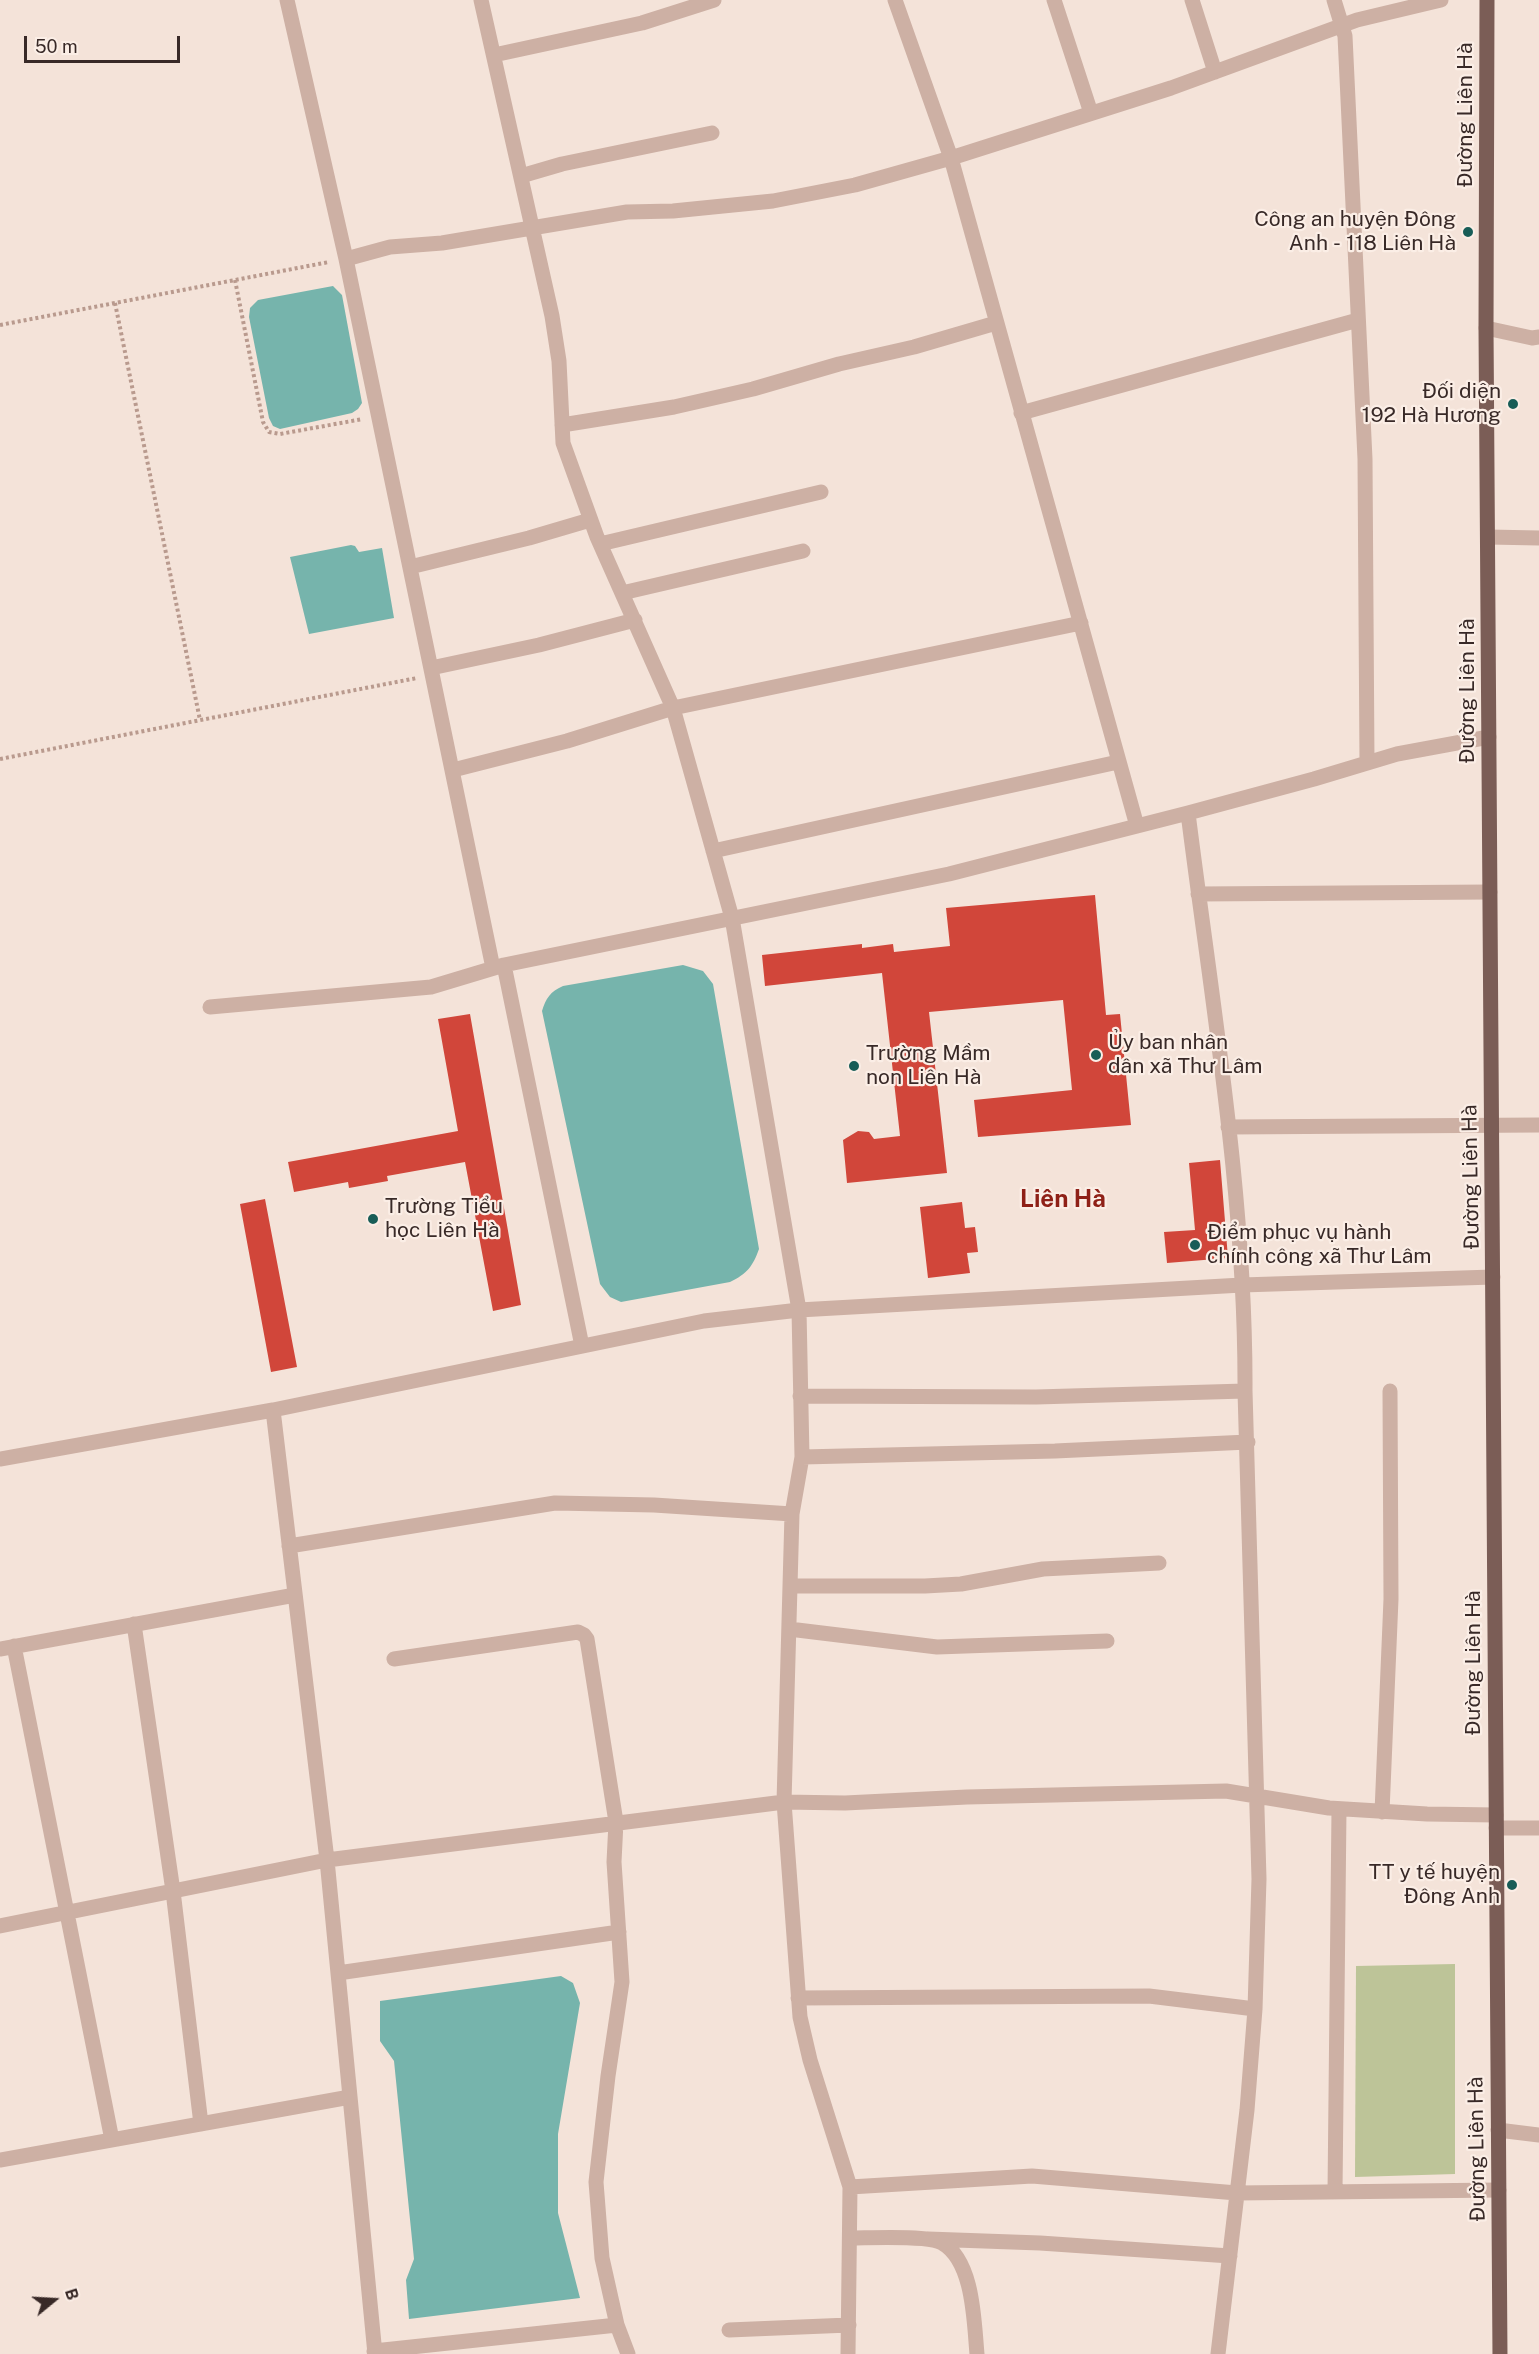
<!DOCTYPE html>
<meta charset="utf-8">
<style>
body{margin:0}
#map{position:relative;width:1539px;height:2354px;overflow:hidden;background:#f4e3d9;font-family:"Public Sans",sans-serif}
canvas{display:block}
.north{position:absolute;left:24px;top:2270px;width:60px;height:60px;-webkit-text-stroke:4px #fbeee6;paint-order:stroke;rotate:72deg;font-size:16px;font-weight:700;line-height:24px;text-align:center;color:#382927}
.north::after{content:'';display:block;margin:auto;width:21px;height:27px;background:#382927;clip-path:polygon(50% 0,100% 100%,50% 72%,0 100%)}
.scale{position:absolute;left:24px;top:36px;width:156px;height:27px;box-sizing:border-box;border:3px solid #382927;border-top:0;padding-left:8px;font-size:18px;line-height:21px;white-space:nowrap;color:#382927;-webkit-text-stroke:4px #fbeee6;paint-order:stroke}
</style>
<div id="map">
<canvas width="1539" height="2354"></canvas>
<div class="north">B</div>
<div class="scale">50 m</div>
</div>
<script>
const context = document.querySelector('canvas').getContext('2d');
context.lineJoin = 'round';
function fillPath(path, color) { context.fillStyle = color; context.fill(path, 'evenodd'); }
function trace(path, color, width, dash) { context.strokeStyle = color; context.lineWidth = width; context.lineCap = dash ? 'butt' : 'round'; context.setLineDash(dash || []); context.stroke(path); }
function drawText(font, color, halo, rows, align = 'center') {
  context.font = font + ' "Public Sans",sans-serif'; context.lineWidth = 4.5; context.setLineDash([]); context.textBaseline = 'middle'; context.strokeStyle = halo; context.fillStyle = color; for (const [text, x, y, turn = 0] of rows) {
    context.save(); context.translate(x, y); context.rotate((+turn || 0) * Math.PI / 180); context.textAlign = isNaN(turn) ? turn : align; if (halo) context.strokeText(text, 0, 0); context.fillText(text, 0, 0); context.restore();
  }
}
fillPath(new Path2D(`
 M1455 1964V2174L1355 2177 1356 1966Z`), '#bdc498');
fillPath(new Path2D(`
 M333 286 342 295 362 403 358 409 352 413 280 429 273 426 269 418 249 317 250 308 258 300Z
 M351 545 355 546 359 552 382 548 394 618 309 634 290 557Z
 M683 965 703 971 713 984 759 1249C753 1266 747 1274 730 1282L621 1302 610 1297 600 1284 542 1011C546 998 550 992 563 986Z
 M561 1976 573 1983 580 2003 558 2134V2213L580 2298 409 2319 406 2280 414 2259 394 2061 380 2041V2001Z`), '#76b4ac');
fillPath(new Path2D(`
 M1095 895 1106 1015 1120 1014 1131 1125 978 1137 974 1100 1072 1090 1063 1000 929 1012 947 1173 847 1183 843 1140 858 1131 869 1132 874 1139 900 1136 882 973 765 986 762 955 862 944V948L893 944 894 952 950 946 946 908Z
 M470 1014 521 1305 493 1311 465 1162 387 1176 388 1181 349 1188 348 1182 294 1192 288 1162 458 1131 438 1019Z
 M1220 1160 1228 1258 1167 1263 1164 1232 1195 1230 1189 1163Z
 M265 1199 297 1367 271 1372 240 1204Z
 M962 1202 965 1228 975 1227 978 1252 967 1253 970 1273 928 1278 920 1207Z`), '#d1463a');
trace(new Path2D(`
 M235 280 263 422 269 432 280 434 363 419
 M115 303 200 720
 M0 325 329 262
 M0 759 417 678`), '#b99a8e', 4, [3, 3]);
trace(new Path2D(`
 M287 0 346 259 493 968
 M481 0 552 316 559 361 563 443 597 537 673 708 732 918 799 1310 802 1457 792 1514 784 1802 800 2017 810 2060 850 2187 848 2354
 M895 0 951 158 1137 826
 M1054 0 1091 113
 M1192 0 1215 72
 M1334 0 1345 36 1365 459 1367 763
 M494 55 642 23 714 0
 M521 176 562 164 712 133
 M346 259 390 247 442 243 627 212 673 211 773 201 855 185 951 158 1171 88 1357 20 1441 0
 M1486 328 1532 338 1539 337
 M1021 413 1358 320
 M562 425 674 407 753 389 839 364 914 347 996 323
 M1488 537 1539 538
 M600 544 821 492
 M410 567 529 538 590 520
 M622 593 803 551
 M431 668 539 645 635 620
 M453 770 567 741 673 708 1081 623
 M1188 813C1212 1004 1246 1198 1245 1391L1259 1879 1255 2009 1247 2110 1218 2354
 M713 851 1118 762
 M1198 894 1490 892
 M504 965 582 1346
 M210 1007 431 987 504 965 949 874 1188 813 1314 779 1397 754 1489 737
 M1228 1127 1539 1125
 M800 1396 1036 1397 1245 1391
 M273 1410 327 1860 375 2354
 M802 1457 1055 1451 1248 1442
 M0 1459 273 1410 704 1321 799 1310 1242 1285 1493 1277
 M289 1546 555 1503 654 1505 792 1514
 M790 1586H925L961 1584 1043 1569 1159 1563
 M134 1624 173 1891 201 2124
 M789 1629 937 1647 1107 1641
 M14 1646 112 2140
 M0 1649 295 1595
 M394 1659 578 1632 584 1635 587 1639 616 1822 614 1862 622 1982 608 2076 596 2182 602 2258 617 2325 628 2354
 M1382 1812 1391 1599 1390 1391
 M1496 1828H1539
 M0 1926 327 1860 784 1802 845 1803 967 1797 1226 1791 1329 1808 1427 1814 1496 1815
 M338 1973 619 1932
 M798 1998 1149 1996 1255 2009
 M1498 2130 1539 2135
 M0 2160 350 2097
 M850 2187 1032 2176 1237 2193 1499 2190
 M1335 2192 1339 1809
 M851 2238C870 2238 928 2235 942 2243 974 2261 974 2323 977 2354
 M928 2239 1040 2243 1230 2256
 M729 2330 849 2325
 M374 2351 617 2325`), '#cdb0a4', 15);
trace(new Path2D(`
 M1487 0 1486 328 1500 2354`), '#7b5d56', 15);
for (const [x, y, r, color] of [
 [1468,232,6,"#185d57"],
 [1513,404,6,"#185d57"],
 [1096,1055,6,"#185d57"],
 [854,1066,6,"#185d57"],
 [373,1219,6,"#185d57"],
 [1195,1245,6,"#185d57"],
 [1512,1885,6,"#185d57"]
]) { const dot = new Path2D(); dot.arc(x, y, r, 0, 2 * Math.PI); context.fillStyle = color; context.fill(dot); trace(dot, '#fbeee6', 2); }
drawText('21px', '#382927', '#fbeee6', [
 ["Đường Liên Hà",1466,115,-90],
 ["Đường Liên Hà",1468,691,-90],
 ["Đường Liên Hà",1471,1177,-91],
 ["Đường Liên Hà",1474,1663,-90],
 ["Đường Liên Hà",1477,2149,-91]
]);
drawText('21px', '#382927', '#fbeee6', [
 ["Công an huyện Đông",1456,220,"right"],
 ["Anh - 118 Liên Hà",1456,244,"right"],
 ["Đối diện",1501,392,"right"],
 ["192 Hà Hương",1501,416,"right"],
 ["Ủy ban nhân",1108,1043],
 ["dân xã Thư Lâm",1108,1067],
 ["Trường Mầm",866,1054],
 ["non Liên Hà",866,1078],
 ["Trường Tiểu",385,1207],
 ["học Liên Hà",385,1231],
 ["Điểm phục vụ hành",1207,1233],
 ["chính công xã Thư Lâm",1207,1257],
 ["TT y tế huyện",1500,1873,"right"],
 ["Đông Anh",1500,1897,"right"]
], 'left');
drawText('bold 24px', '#8f2118', '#fbeee6', [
 ["Liên Hà",1063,1200]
]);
</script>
